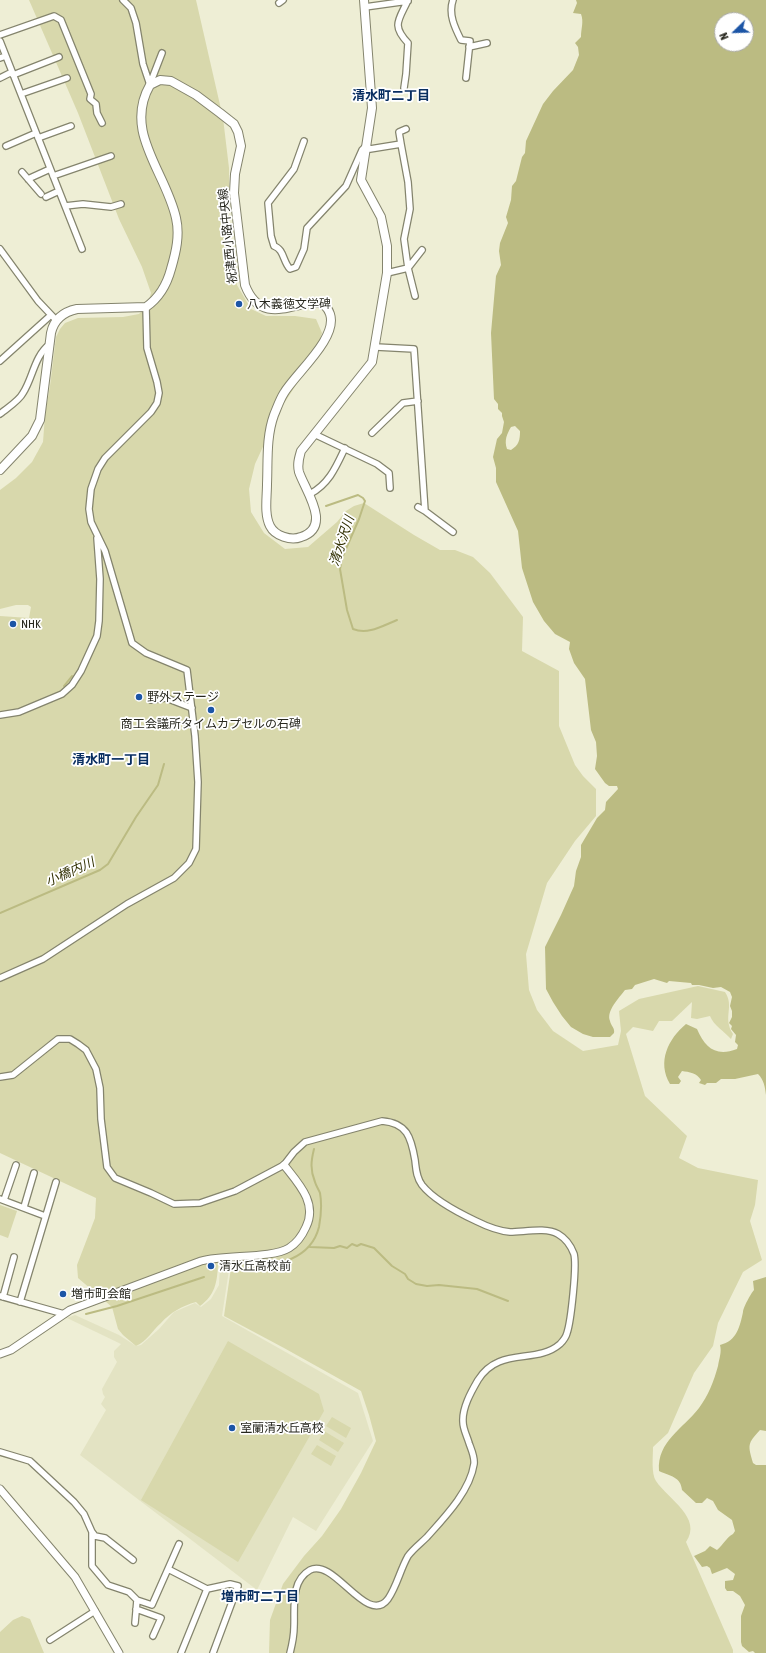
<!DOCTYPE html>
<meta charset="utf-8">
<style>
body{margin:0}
#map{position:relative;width:766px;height:1653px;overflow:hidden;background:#eeeed5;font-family:"Asap Condensed",sans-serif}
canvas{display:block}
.north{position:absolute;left:714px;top:12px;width:40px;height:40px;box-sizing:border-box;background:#fff;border:1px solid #a9a9a5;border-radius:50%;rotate:247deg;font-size:11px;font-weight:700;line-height:16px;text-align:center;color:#27271e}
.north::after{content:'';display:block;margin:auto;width:14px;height:18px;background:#1c55a6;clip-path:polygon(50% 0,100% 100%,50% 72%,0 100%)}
</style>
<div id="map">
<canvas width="766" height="1653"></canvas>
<div class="north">N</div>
</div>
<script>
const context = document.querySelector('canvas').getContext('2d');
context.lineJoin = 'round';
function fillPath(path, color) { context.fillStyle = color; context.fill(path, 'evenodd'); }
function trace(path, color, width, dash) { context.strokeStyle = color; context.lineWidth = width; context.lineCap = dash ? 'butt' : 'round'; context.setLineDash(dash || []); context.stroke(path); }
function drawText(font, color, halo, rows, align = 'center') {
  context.font = font + ' "Asap Condensed","Noto Sans JP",sans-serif'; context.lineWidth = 3.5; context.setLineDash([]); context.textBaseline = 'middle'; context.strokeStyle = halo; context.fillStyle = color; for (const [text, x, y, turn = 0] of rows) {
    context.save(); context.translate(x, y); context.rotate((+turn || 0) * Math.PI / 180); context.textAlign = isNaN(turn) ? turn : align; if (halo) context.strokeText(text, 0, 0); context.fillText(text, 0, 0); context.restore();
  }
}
fillPath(new Path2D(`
 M230 1263 222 1316 358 1393 373 1441 316 1531 293 1517 257 1590 80 1455 106 1410 101 1404 105 1397 103 1394 102 1389 117 1362 114 1357V1351L121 1344 67 1318 75 1315 119 1335 136 1346 141 1345 159 1329 174 1312 195 1303 201 1307 211 1299 219 1285 220 1266Z`), '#e3e3c3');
fillPath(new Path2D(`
 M29 0H196L223 118 229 168V256L237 285 251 309 266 316H295L316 319 322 333 315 356 281 408 255 464 249 489 251 512 264 533 285 549 308 547 337 522 346 511 354 506 364 503 414 535 440 550H455L473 557 490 573 523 617 522 651 559 671V726L575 765 583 776 596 789V816L575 841 547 883 526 954 529 990 537 1010 553 1031 583 1051 618 1045 621 1031 619 1011 639 999 698 986 725 992C735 1007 722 1017 733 1034L731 1039C724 1031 714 1026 710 1016L697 1019 691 1018 692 1002 672 1021H659L653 1031 633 1027 626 1034 645 1096 687 1136 679 1158 698 1168 758 1180 755 1205 750 1221 762 1260 743 1272 718 1323 713 1346 694 1373 668 1433 653 1447C653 1457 651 1473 656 1481 668 1499 703 1518 686 1542L733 1650V1653H269L270 1620 283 1584 304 1556 322 1536 341 1509 361 1473 376 1441 369 1415 361 1391 284 1348 224 1316 232 1261 218 1265C217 1283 215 1295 200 1306L196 1302C182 1306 171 1312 161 1323 152 1331 147 1341 136 1346L123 1335 118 1329 112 1307 78 1278 77 1265 95 1218 96 1198 0 1153V616L29 618 31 607 28 605H16L0 609V490L16 478 32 462 43 442 45 415 50 386 56 337 60 329 65 323 78 318 123 317 139 314 147 306 151 293 142 267 119 219 78 113Z
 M0 1205 17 1211 8 1238 0 1235Z
 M228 1341 319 1394 324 1411 238 1562 141 1500Z
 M332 1417 351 1428 346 1438 326 1426Z
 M324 1431 344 1443 338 1452 319 1440Z
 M317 1445 336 1456 331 1466 311 1454Z
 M22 1616 30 1619 44 1653H0V1632L13 1620Z`), '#d8d8ac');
fillPath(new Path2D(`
 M576 0H766V1095C765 1087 764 1080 758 1074L735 1079H721L716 1083H707L705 1085 699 1083 701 1080C697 1073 689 1072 682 1071L678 1077 681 1081 679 1084H670C657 1062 668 1039 686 1024L697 1029C705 1048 716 1057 737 1049L738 1045 735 1042 736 1035 731 1029 732 1026 729 1023 732 1017V1011L730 1006 732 997 730 992 721 987 713 988 699 985H692L691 983 669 981 667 983 654 979 635 985 632 989 625 990C619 998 606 1011 610 1021 611 1026 615 1028 614 1033L610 1037H593L583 1034 571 1027 562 1016 553 1002 546 989 545 947 561 915 574 886 576 871 581 857V845L597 818 605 810 606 802 618 789 617 786H609L605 783 595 769 597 756 596 742 591 730 585 679 574 663 569 649 570 642 555 634 544 621 533 602 522 568 518 531 496 482V468L493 457 497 439 502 433 504 422 502 416V413L498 409V404L494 399 491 333 496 276 501 265 499 251 500 243 508 223 506 217 511 200 512 186 516 181 522 157 525 153 526 141 543 104 553 91 573 70 579 55 578 47 575 43 581 37C581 28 584 22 581 14L573 13 577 3ZM722 20H746V44H722ZM515 426 520 431C520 440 519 445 511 450L507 449C504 440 507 434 511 427Z
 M766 1277V1431L760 1430C747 1444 748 1445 753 1463L756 1465H766V1653H755L753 1651 749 1652 742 1646 741 1642V1616L745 1605 740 1596 733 1591H727L725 1588V1581L733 1580 735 1574 727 1568 712 1574 710 1568 707 1566 702 1567 694 1556 705 1551 710 1546 717 1550C724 1544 726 1538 733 1534L735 1531 732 1520 718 1510 713 1501 707 1498 702 1503H696L682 1490C681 1477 670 1476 659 1471 657 1441 683 1429 699 1408 708 1396 714 1381 718 1366 719 1359 722 1352 720 1345 737 1341 740 1326 743 1312 743 1308 751 1293 754 1290L753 1281Z`), '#bbbb82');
trace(new Path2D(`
 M326 506 358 495 363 498 365 501 359 519 342 558 340 569 347 610 353 629C368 635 382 626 397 620
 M64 686 72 676
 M0 913 100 870 108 864 136 817 158 785 164 764
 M310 1247 334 1248 340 1246 347 1248 352 1244 357 1246 361 1244 374 1248 392 1266 405 1274 408 1279 416 1284 427 1286 439 1285 477 1289 508 1301
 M234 1270C266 1265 309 1266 319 1227 321 1216 322 1204 320 1193 319 1190 316 1186 315 1182 310 1170 311 1161 314 1149
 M86 1314 117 1306 204 1277`), '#bbbb82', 2);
const minor = new Path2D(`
 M123 0 131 8 136 23 143 64 150 85
 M453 0C448 14 455 28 461 40L470 41 466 78
 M279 3 283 0
 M365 7 408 1
 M0 35 54 16 61 20 91 94 90 99 96 104 97 113 102 123
 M0 41 65 206 83 204 111 207 121 204
 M469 47 487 43
 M0 58 6 56
 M13 75 59 57
 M0 78 12 72
 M150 84 162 53
 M404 88 406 74 408 43C391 25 399 20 408 0
 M21 94 67 78
 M38 138 71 126
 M304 141 294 169 268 203 271 236 274 246C284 249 283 262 290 269L296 267 304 249 307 228 346 186 362 150 366 146 370 149 401 144 408 182 410 209 404 239 408 268 387 273
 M401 144 399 132 406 129
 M6 146 36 133
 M22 172 41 194
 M53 176 111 156
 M28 179 50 169
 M46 197 59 191
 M65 206 82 249
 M0 249 38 301 56 320
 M415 296 408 268 422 250
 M376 347 414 349 425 511 453 532
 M0 361 51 315
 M0 414C7 408 19 401 23 393 33 378 34 356 50 344
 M372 433 403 403 418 401
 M314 434 377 464 389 473 390 488
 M310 494C329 484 336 467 345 448
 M418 507 425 511
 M151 700 166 698 192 708
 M0 715 19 712 62 694 72 685 81 671 97 636 99 621 100 579 97 538
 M0 978 43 959 127 904 174 878 189 863 196 849 198 782 195 736 187 670 146 653 132 643 105 551 91 522 89 509 91 489 98 469 105 458 151 412 157 403 159 393 157 382 147 348 146 307
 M0 1077 13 1075 58 1039H70L78 1044 86 1050 96 1069 100 1088 101 1119 107 1167 115 1178 151 1193 174 1204 200 1203 235 1191 284 1165 294 1152 305 1142 382 1121C407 1123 411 1137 415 1160 416 1168 416 1177 422 1185 433 1199 459 1213 476 1221 486 1226 499 1231 510 1232 524 1232 546 1227 558 1234 565 1238 571 1246 574 1254 577 1266 571 1321 567 1333 566 1337 562 1342 560 1344 536 1365 499 1346 478 1380 471 1392 462 1408 463 1422 463 1429 467 1436 469 1443 471 1449 475 1457 474 1464 470 1491 445 1517 427 1537 421 1543 413 1549 408 1556 400 1570 397 1586 388 1599 367 1627 334 1557 310 1570 290 1581 295 1609 294 1627 294 1636 292 1645 290 1653
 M0 1199 45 1216
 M4 1200 16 1165
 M24 1207 34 1173
 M0 1296 64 1314
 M3 1297 14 1257
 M20 1302 56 1182
 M0 1452 30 1461 74 1502 84 1514 92 1532V1566L108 1585 129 1592 137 1600 135 1623
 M92 1532 95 1536 105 1538 133 1560
 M168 1569 207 1589 181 1653
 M207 1589 230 1584 238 1586 213 1653
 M137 1600 152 1605 179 1544
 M136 1609 161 1618 153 1636
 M50 1640 95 1611`);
const tertiary = new Path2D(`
 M0 1354 11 1350 70 1310 201 1261C225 1254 271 1259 289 1248 297 1243 302 1236 306 1227 318 1203 298 1183 284 1165
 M0 1489 75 1577 119 1653`);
const secondary = new Path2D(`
 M0 470 32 436 40 420 51 333C54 319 63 312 77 309L146 307C159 298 167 284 171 269 176 252 180 235 176 218 166 172 123 132 150 85L160 80 171 81 196 95 220 113 234 124 238 132 241 146 235 174 234 193 245 285C266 340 318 279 330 314 338 338 296 373 284 393 280 399 277 408 274 415 266 437 268 461 267 484 267 497 264 514 270 526 275 536 291 541 301 537 333 527 305 490 299 472 297 464 299 458 301 451L372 362 387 273V246L381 217 361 180 372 108 364 0`);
trace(minor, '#84846d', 8);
trace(tertiary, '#84846d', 9);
trace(secondary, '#84846d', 10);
trace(minor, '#fff', 5.5);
trace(tertiary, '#fff', 7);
trace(secondary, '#fff', 8);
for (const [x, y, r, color] of [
 [239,304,4,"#1c55a6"],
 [13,624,4,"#1c55a6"],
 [139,697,4,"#1c55a6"],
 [211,710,4,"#1c55a6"],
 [211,1266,4,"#1c55a6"],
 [63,1294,4,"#1c55a6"],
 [232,1428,4,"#1c55a6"]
]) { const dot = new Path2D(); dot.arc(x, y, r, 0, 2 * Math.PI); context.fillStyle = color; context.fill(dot); trace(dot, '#fff', 1.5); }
drawText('12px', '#27271e', '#fff', [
 ["祝津西小路中央線",228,236,-96]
]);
drawText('12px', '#27271e', '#fff', [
 ["八木義徳文学碑",247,304],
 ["NHK",21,624],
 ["野外ステージ",147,697],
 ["商工会議所タイムカプセルの石碑",211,724,"center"],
 ["清水丘高校前",219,1266],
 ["増市町会館",71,1294],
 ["室蘭清水丘高校",240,1428]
], 'left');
drawText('bold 13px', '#092e61', '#fff', [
 ["清水町二丁目",391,96],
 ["清水町一丁目",111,760],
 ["増市町二丁目",260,1597]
]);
drawText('italic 13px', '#302f00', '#fff', [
 ["清水沢川",342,541,-72],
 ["小橋内川",70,872,-24]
]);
</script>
